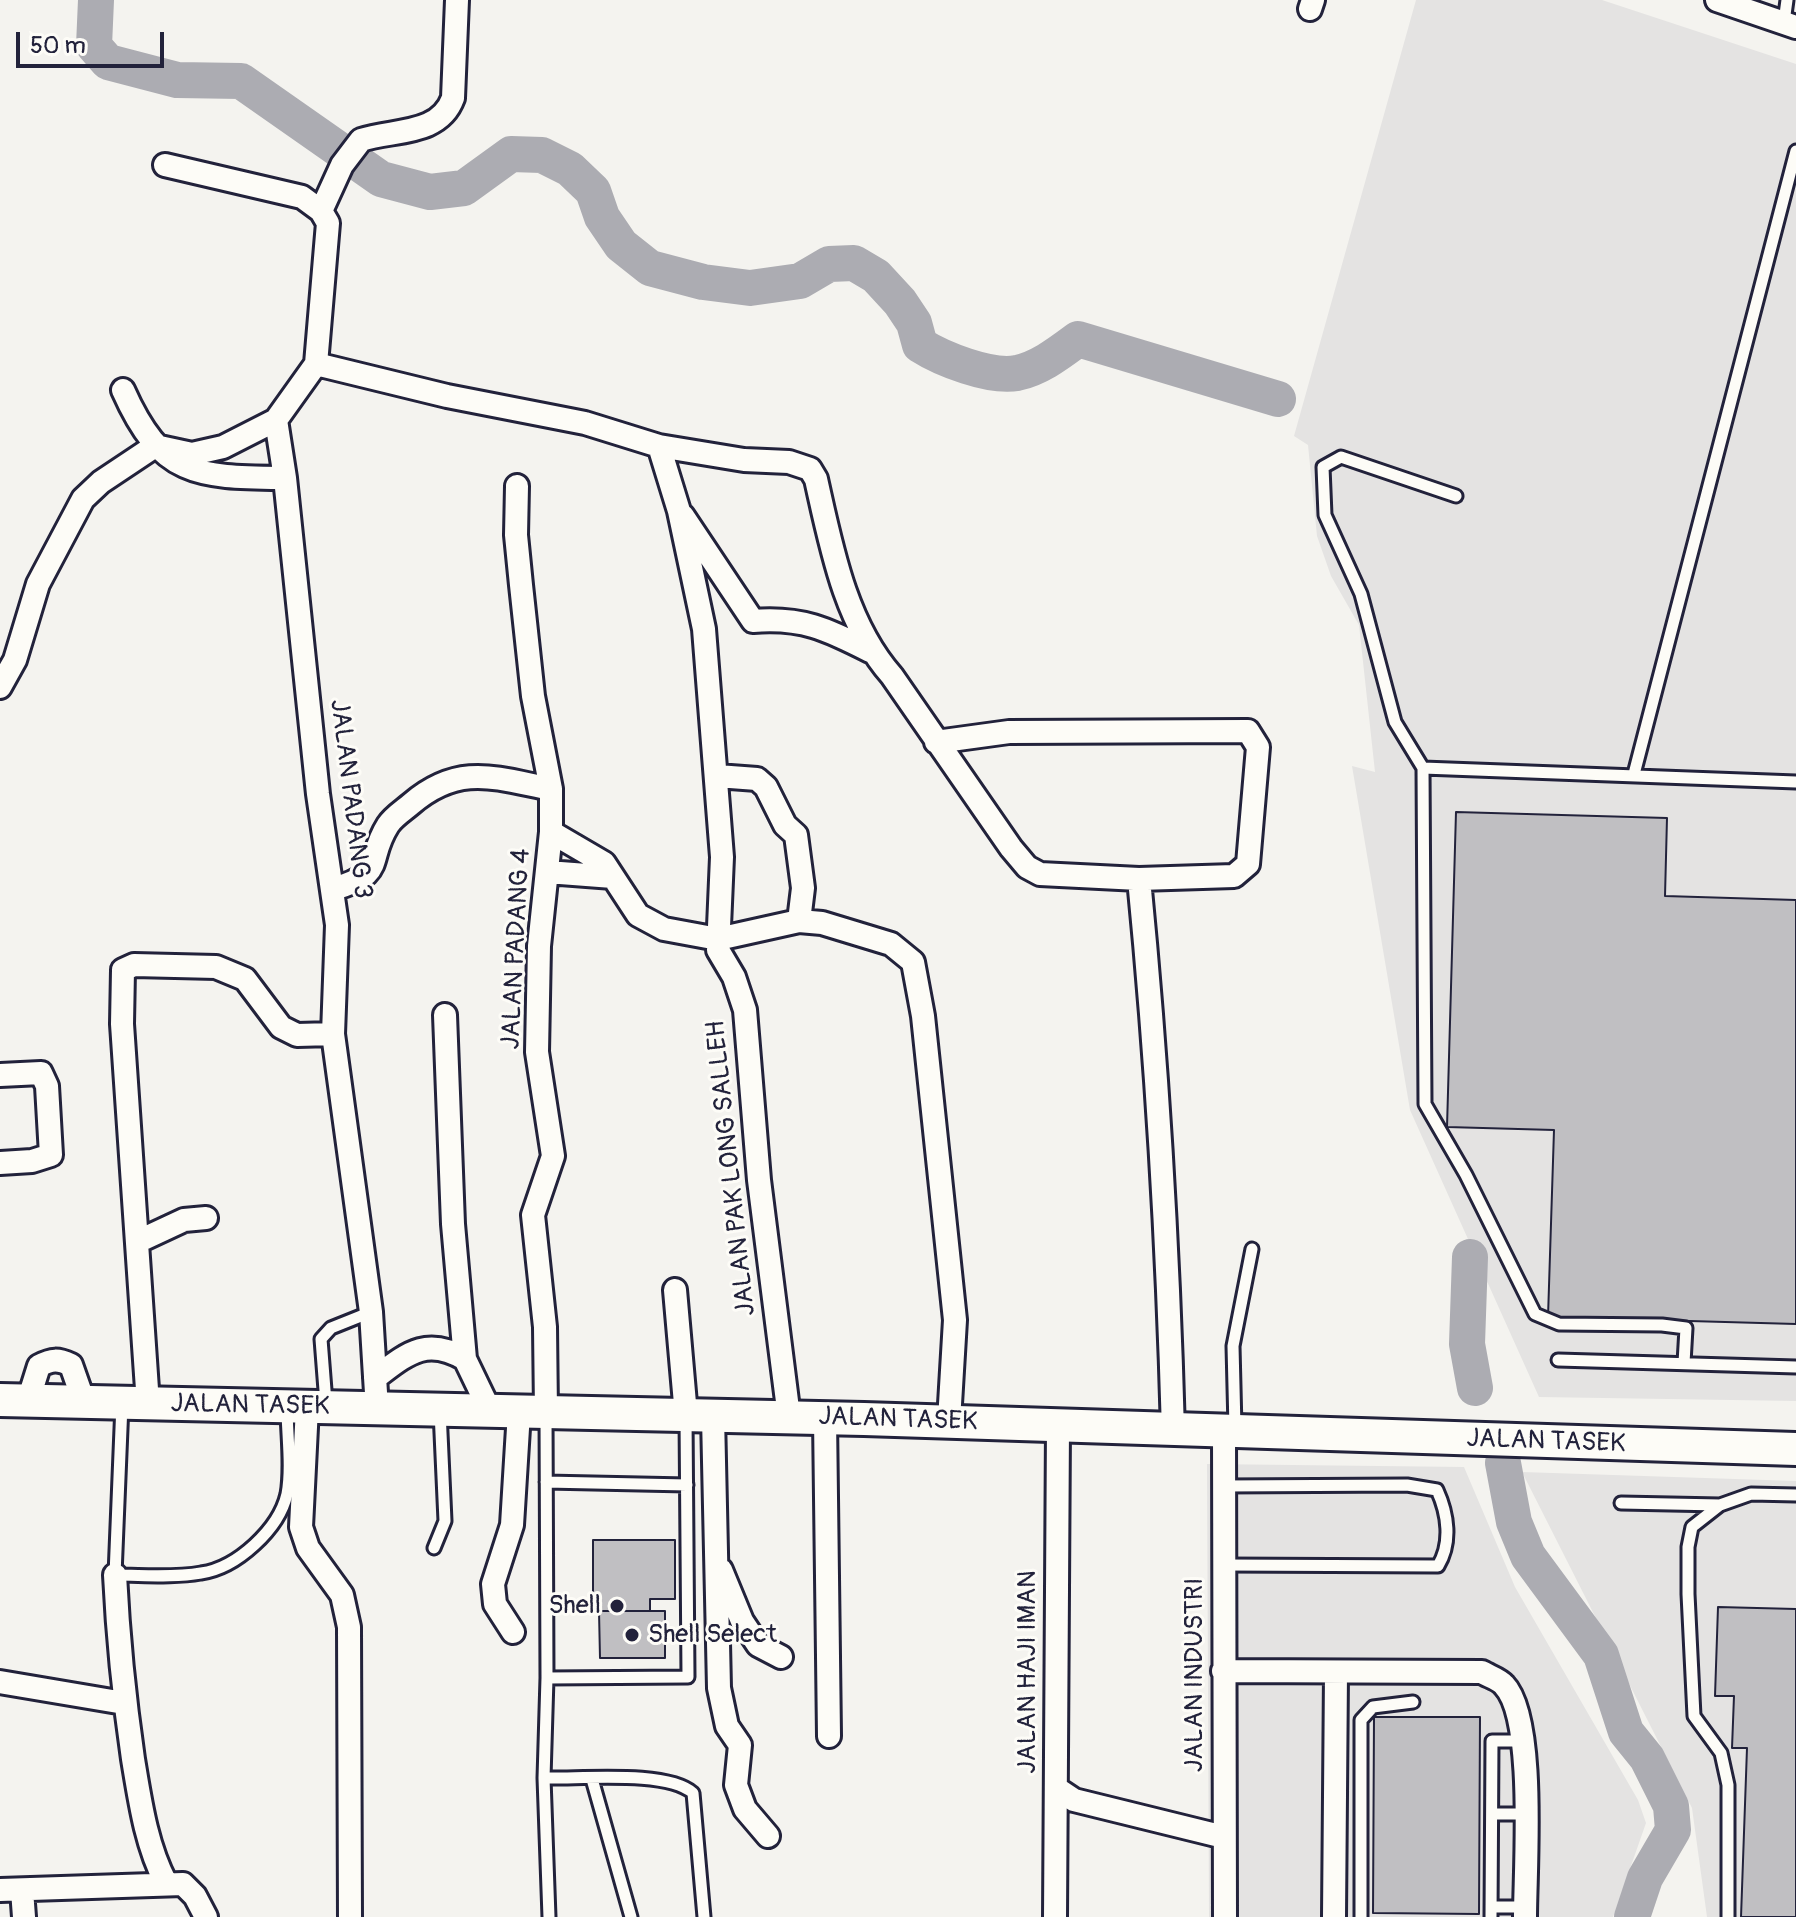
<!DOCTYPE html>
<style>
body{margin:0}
#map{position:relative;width:1796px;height:1917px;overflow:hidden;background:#f4f3ef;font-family:Pangolin,sans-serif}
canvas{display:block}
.scale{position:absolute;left:16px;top:32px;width:148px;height:36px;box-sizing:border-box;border:4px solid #22223b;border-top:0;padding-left:10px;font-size:24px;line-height:28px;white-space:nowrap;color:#22223b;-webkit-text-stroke:6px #fdfcf7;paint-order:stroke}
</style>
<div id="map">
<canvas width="1796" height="1917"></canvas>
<div class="scale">50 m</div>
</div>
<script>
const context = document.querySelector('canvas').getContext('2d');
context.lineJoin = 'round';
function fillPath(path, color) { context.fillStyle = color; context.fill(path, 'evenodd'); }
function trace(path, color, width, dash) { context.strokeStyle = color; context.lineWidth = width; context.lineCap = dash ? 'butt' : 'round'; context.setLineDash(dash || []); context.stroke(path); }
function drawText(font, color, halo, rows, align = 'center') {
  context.font = font + ' Pangolin,sans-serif'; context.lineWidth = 6; context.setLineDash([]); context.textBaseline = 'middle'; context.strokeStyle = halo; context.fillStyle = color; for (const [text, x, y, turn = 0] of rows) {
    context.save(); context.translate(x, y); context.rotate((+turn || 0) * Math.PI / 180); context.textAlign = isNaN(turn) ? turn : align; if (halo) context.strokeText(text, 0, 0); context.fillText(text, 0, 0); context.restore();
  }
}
fillPath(new Path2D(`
 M1416 0H1602L1796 64V1401L1539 1397 1410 1110 1352 766 1375 772 1359 625 1331 576 1317 536 1308 445 1294 436Z
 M1207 1464 1464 1467 1515 1587 1638 1800 1646 1823 1613 1917H1209Z
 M1522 1472 1796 1481V1917H1707L1692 1808Z`), '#e4e3e2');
trace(new Path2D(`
 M96 0 94 46 108 62 177 80 241 81 381 179 430 192 464 188 511 154 542 155 570 169 593 191 602 217 621 245 650 268 703 282 750 288 800 281 829 264 854 263 876 276 900 302 914 323 920 345C942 359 990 378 1017 373 1040 368 1059 353 1078 339L1278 399
 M1470 1257 1467 1344 1475 1388
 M1503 1463 1514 1522 1528 1556 1601 1655 1626 1732 1647 1758 1671 1806 1673 1830 1645 1878 1632 1917`), '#acacb2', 36);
const building = new Path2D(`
 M1456 812 1667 818 1665 896 1796 900V1324L1548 1317 1554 1130 1447 1127Z
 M593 1540H675V1599H650V1611H599V1598H593Z
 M1718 1607 1796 1609V1917H1741L1747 1748H1732L1734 1696H1715Z
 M599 1611H665V1658H600Z
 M1374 1717H1480L1479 1914 1373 1913Z`);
fillPath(building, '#c0bfc2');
trace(building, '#22223b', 2);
const lane = new Path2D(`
 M1784 22 1787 0
 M1456 496 1341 457 1323 467 1325 515 1361 594 1395 722 1423 768 1425 1104 1466 1175 1535 1314 1559 1324 1662 1325 1686 1328 1684 1363
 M1423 768 1796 782
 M1634 774 1796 151
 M1558 1360 1796 1367
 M326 1403 321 1339 331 1328 371 1312
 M122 1404 115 1575C143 1575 173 1578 201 1573 237 1568 279 1529 287 1494 292 1467 287 1434 287 1407
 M546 1413 547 1678 688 1677 686 1417
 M1235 1428 1233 1346 1252 1249
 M546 1482 687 1485
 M1621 1503 1720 1505 1751 1494 1796 1495
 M1720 1505 1692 1527 1688 1547V1594L1694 1716 1721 1753 1728 1785V1917
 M434 1548 445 1521 440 1411
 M1224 1565 1438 1566C1452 1543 1448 1514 1437 1490L1407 1485 1224 1486
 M547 1678 544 1778 549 1917
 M544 1778C581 1779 667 1770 693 1793L704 1917
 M592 1779 631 1917
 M1492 1814H1526
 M1491 1907H1525
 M1361 1917V1720L1373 1707 1413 1702
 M1491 1917 1492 1741H1523`);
const street = new Path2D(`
 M1717 0 1796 27
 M1310 9 1313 0
 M165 165 302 197 321 211 328 223 316 364 276 420 285 478 318 794 337 925 333 1034 371 1312 377 1409
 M321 211 342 165 361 140C394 129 439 136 453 98L457 0
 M316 364 447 396 585 423 659 446 744 460 789 462 810 469 816 479C831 546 845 623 892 676L1011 848 1027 867 1040 874 1139 879C1157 1062 1168 1247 1173 1431
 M123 390C162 478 198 477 285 478
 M659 446 679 511 704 629 722 857 718 950 734 977 745 1010 759 1180 789 1417
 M517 486 516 535 521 585 533 696 551 789V832L539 946 537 1052 553 1156 533 1215 545 1327 546 1412
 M683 516 753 621C802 617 827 629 870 651
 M0 687 15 660 38 584 83 499 101 482 155 446 192 454 223 447 276 420
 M936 742 1009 732 1248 731 1258 747 1248 864 1234 876 1139 879
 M717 776 757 779 766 787 785 825 796 835 803 888 799 921
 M551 832 604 863 638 915 664 929 718 939 799 921 822 923 891 944 913 962 923 1016 955 1320 949 1421
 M547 872 613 877
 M333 889C388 873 365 861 388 825 393 817 404 810 411 804 459 763 495 778 551 789
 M445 1015 453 1224 465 1359 490 1411
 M0 1075 41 1073 47 1086 51 1155 32 1161 0 1163
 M139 1241 184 1220 206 1218
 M675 1290 686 1415
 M375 1378C407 1354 426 1336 465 1359
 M28 1401 39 1366C52 1359 58 1359 71 1365L84 1402
 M148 1404 122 1024 123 970 134 965 216 967 245 979 281 1027 297 1035 333 1034
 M307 1407 301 1527 308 1548 342 1595 349 1627 350 1917
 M713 1416 719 1688 727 1726 740 1745 736 1785 745 1809 768 1836
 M825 1418 829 1736
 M1224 1432 1225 1917
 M721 1570 742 1621 758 1645 781 1657
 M115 1575C118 1637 124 1697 133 1759 140 1801 146 1845 166 1883
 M513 1632 495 1604 493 1584 512 1525 519 1412
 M1223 1671 1482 1672C1488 1676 1499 1679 1504 1685 1536 1718 1525 1868 1525 1917
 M0 1682 124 1703
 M1056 1788 1074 1800 1224 1837
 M0 1890 183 1884 195 1896 206 1917
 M22 1890 24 1917
 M1055 1917 1058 1426
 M1334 1917 1336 1673`);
const secondary = new Path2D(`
 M0 1400 864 1419 1796 1449`);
trace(lane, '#22223b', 17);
trace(street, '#22223b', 28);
trace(secondary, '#22223b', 38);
trace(lane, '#fdfcf7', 11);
trace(street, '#fdfcf7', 22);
trace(secondary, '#fdfcf7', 32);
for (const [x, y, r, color] of [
 [617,1606,8,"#22223b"],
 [632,1635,8,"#22223b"]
]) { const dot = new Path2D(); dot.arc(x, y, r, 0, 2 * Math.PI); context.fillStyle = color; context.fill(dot); trace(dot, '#fdfcf7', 3); }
drawText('26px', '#22223b', '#fdfcf7', [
 ["JALAN PADANG 3",350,799,83],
 ["JALAN PADANG 4",517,949,-87],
 ["JALAN PAK LONG SALLEH",732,1168,-96],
 ["JALAN TASEK",250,1406,1],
 ["JALAN TASEK",898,1420,2],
 ["JALAN TASEK",1546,1442,2],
 ["JALAN HAJI IMAN",1028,1672,-90],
 ["JALAN INDUSTRI",1195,1675,-90]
]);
drawText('26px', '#22223b', '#fdfcf7', [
 ["Shell",601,1606],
 ["Shell Select",648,1635,"left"]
], 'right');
</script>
